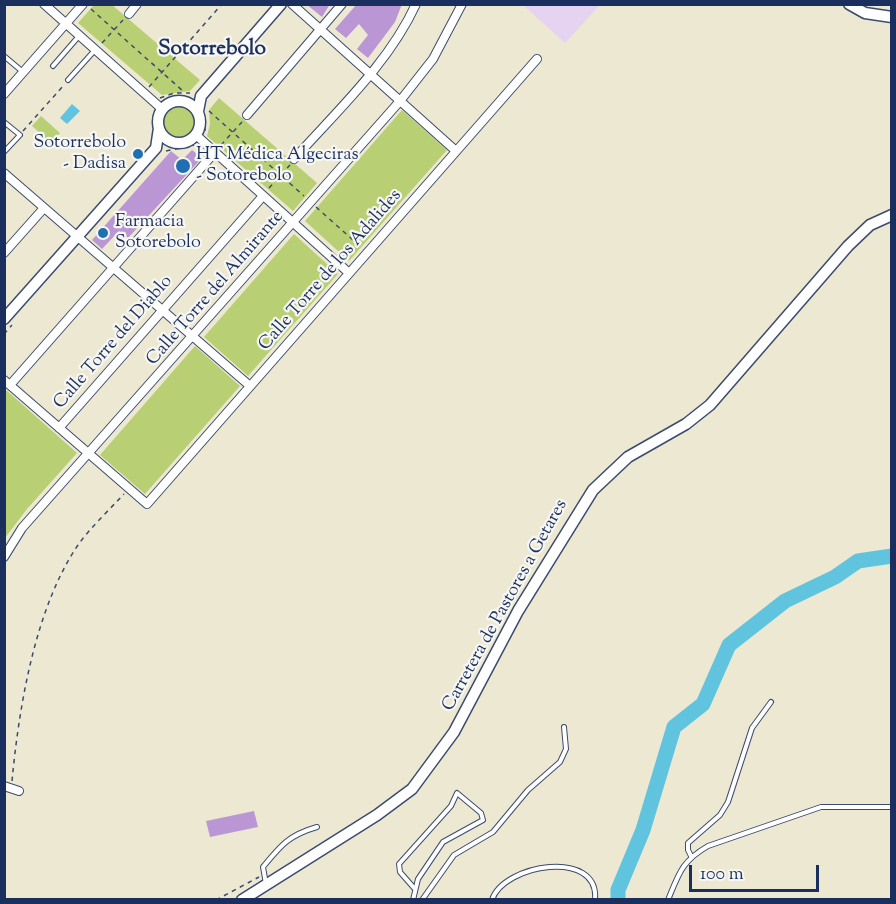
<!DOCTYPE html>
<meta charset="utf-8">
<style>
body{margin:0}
#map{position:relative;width:896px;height:904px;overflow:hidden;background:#ede8d1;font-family:"Sorts Mill Goudy",serif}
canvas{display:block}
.frame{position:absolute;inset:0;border:6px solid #1b2f5e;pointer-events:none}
.scale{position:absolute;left:689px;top:865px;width:130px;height:27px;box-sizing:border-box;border:3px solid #1b2f5e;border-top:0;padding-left:8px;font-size:18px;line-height:21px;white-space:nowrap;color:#1b2f5e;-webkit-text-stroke:4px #f6f6f2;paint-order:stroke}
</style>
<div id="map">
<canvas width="896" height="904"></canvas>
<div class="frame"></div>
<div class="scale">100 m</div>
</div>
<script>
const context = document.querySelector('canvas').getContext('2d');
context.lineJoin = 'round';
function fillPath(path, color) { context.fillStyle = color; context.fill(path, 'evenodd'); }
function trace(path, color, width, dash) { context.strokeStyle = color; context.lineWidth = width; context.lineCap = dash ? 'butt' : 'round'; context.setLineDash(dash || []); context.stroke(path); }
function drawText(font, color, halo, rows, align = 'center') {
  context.font = font + ' "Sorts Mill Goudy",serif'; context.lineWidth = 4.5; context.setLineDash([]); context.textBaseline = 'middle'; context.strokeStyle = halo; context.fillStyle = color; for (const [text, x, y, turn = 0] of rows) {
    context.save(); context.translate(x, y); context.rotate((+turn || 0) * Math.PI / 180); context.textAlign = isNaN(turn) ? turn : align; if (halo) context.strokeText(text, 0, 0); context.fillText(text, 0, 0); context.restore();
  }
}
fillPath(new Path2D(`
 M523 5H600L565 43Z`), '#e5d3f1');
fillPath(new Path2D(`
 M94 5H112L200 80 190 91 162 95 78 23Z
 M219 98 317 183 293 211 207 136 210 124 209 110Z
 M163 123a16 16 0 1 1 32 0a16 16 0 1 1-32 0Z
 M402 110 447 150 349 261 305 221Z
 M41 116 60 133 51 143 32 126Z
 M294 234 338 274 248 376 204 337Z
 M195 346 240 386 145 494 100 455Z
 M5 389 77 453 27 509 5 538Z`), '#b9cf73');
fillPath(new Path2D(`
 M72 104 80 111 67 124 60 118Z`), '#60c4de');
trace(new Path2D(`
 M618 900V890L643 830 674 727 703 704 729 645 785 601 835 577 858 561 892 556`), '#60c4de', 15);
fillPath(new Path2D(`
 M306 4H330L322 17Z
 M357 4H402L395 22 368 58 357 49 368 35 359 24 346 38 335 29Z
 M192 150 202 158 128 238 119 231 102 249 92 240 171 151 182 160Z
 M254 811 258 827 210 837 206 821Z`), '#bb96d5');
const lane = new Path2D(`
 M4 56 23 72
 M53 66 79 36
 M68 80 95 50
 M4 122 20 135 4 152
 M691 856 688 850V843L720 815 728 802 752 728 771 702
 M266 884 263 867C281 845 289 835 317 827
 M413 900 418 879 443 842 483 820 481 813 457 793 451 806 399 864 400 872 414 888
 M422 900 454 855 493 832 528 790 560 762 566 749 564 727
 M492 900C503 864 600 848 595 900
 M668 900C679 873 682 861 708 846L821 807H892`);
const street = new Path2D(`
 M44 4 162 109
 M292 4 456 151
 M129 14 137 4
 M4 94 83 4
 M247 115 342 4
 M196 135 349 273
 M294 159C337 111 389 63 416 4
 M4 173 250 386
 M4 253 44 208
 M4 380 147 504 537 59
 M10 385 215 152
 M59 428 263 196
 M4 557 22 528 400 101 433 59 462 4
 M4 786 19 791`);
const secondary = new Path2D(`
 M849 4 865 13 892 17
 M158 122a21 21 0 1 1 42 0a21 21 0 1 1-42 0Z
 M198 111 201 96 281 4
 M4 319 156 148 159 128
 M242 900 377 815 412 789 454 732 518 611 593 490 628 457 686 424 710 405 848 246 870 225 892 215`);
trace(lane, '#3a4b6f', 6);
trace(street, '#3a4b6f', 10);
trace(secondary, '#3a4b6f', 13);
trace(new Path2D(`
 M91 9 184 92
 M102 43 123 20
 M149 87 222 4
 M160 98 174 93H190
 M209 111 304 196
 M23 131 64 85
 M205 131V118
 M221 145 242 122
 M166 151 195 145
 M269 188 290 165
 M316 207 362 248
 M4 334 12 325
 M12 781C19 707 35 608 78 545 91 527 109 510 124 494
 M216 900 259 877`), '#3a4b6f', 1.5, [4.5, 4.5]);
trace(lane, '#fff', 4);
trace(street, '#fff', 8);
trace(secondary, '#fff', 10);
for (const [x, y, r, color] of [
 [138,154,6,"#1f6fb2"],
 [183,166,8,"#1f6fb2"],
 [103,233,6,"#1f6fb2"]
]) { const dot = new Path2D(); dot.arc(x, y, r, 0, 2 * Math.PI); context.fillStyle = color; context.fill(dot); trace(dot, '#f6f6f2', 2); }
drawText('18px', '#1b2f5e', '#f6f6f2', [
 ["Sotorrebolo",126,144,"right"],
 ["- Dadisa",126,165,"right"],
 ["HT Médica Algeciras",196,156],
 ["- Sotorebolo",196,177],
 ["Farmacia",115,223],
 ["Sotorebolo",115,244]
], 'left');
drawText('18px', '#1b2f5e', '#f6f6f2', [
 ["Calle Torre de los Adalides",331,271,-49],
 ["Calle Torre del Almirante",216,289,-49],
 ["Calle Torre del Diablo",114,343,-49],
 ["Carretera de Pastores a Getares",506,606,-61]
]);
drawText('bold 21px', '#1b2f5e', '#f6f6f2', [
 ["Sotorrebolo",212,50]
]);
</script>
